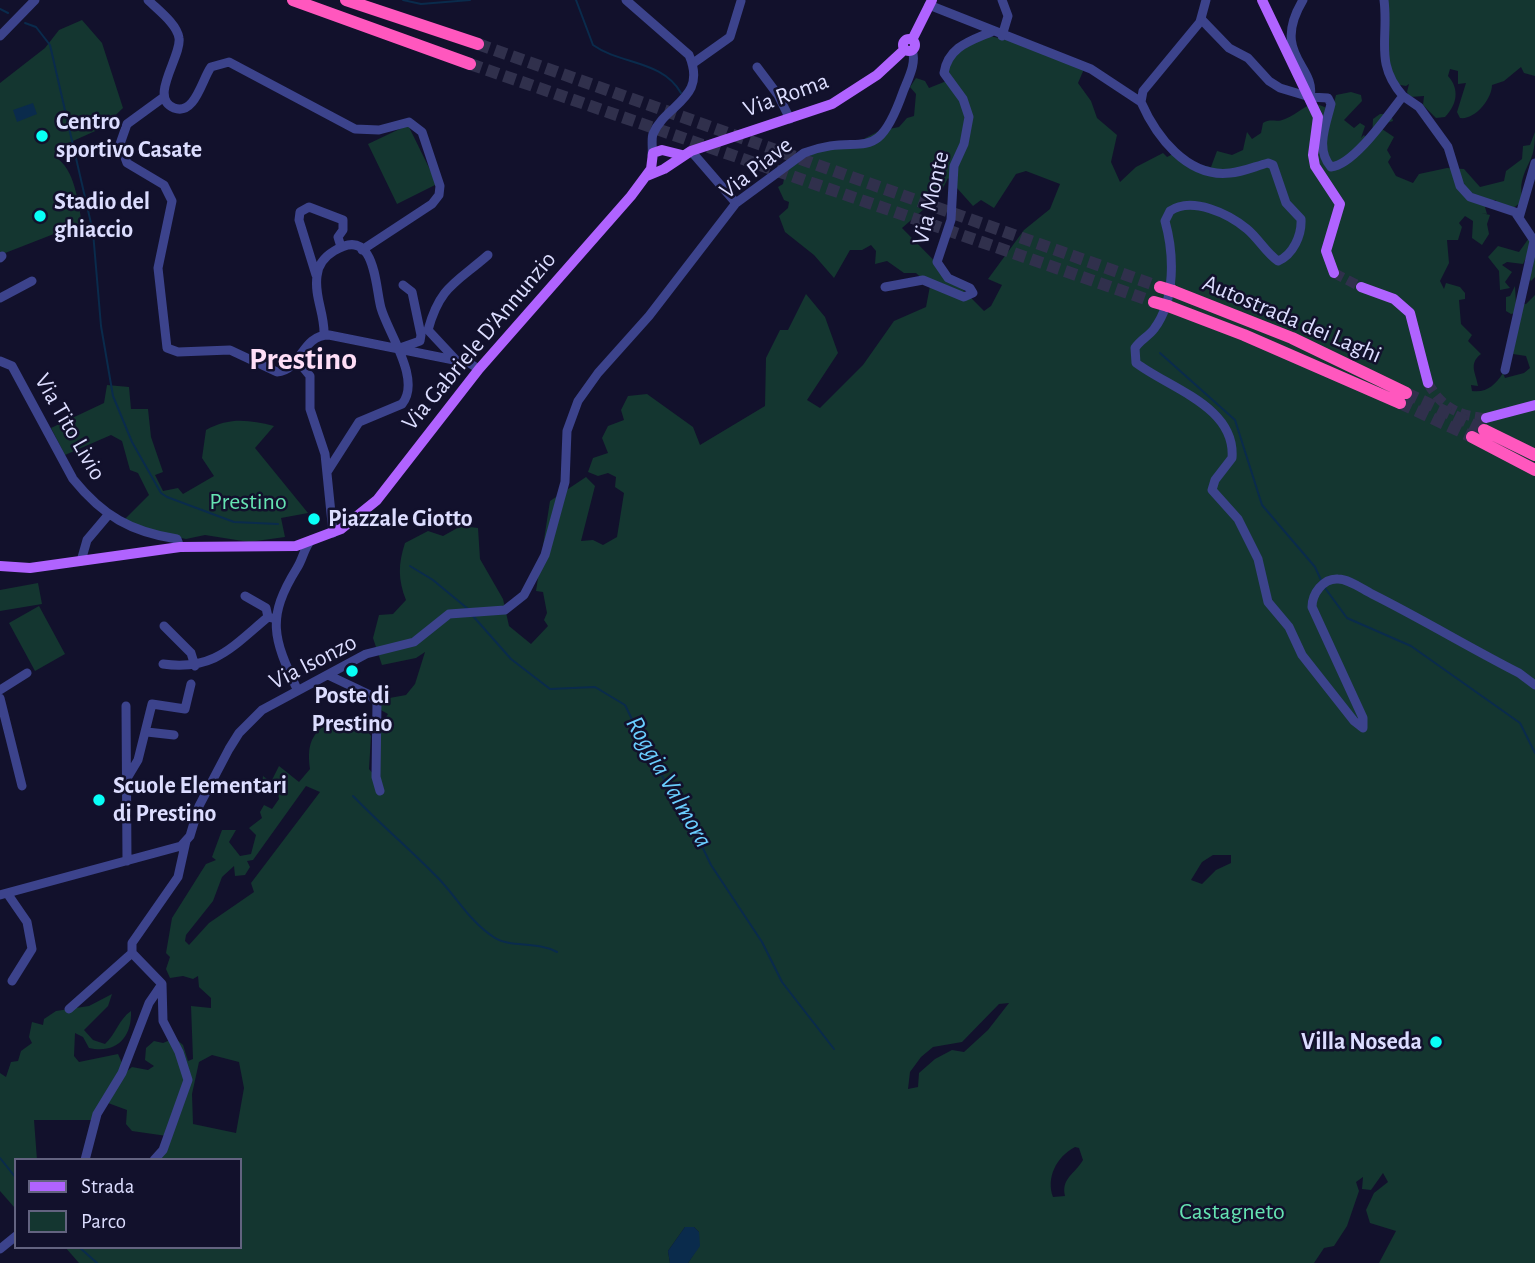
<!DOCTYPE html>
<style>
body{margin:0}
#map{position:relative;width:1535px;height:1263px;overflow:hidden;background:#12112c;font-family:"Alegreya Sans",sans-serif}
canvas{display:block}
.legend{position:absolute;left:14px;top:1158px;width:228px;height:91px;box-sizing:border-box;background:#12112c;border:2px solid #636380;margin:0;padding:9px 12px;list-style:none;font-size:21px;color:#dcddff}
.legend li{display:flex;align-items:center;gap:14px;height:35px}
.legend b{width:35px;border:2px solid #636380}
</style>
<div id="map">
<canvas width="1535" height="1263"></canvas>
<ul class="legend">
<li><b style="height:9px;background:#b063ff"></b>Strada</li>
<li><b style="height:19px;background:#143630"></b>Parco</li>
</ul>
</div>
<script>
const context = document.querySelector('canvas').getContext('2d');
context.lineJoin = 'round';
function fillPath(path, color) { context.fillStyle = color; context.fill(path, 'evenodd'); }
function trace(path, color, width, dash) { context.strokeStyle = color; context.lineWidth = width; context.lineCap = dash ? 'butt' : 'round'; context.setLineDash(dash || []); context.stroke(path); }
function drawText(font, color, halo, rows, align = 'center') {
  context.font = font + ' "Alegreya Sans",sans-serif'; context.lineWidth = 5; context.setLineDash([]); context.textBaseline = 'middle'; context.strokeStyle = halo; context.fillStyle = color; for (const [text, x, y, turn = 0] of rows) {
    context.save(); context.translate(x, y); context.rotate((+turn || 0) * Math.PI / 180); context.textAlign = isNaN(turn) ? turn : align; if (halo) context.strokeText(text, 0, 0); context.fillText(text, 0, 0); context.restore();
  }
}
fillPath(new Path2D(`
 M1388 0H1535V76L1524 73 1521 67 1504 81 1492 85C1492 99 1475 120 1460 118L1457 112 1466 83 1458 84V71L1450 69 1448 76C1460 89 1457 105 1445 117L1436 118 1423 105 1424 96 1410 97 1407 92 1409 84 1406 86 1395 84 1386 68Z
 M82 20 102 43 123 108 102 128 55 149V157C75 168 78 203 82 223L0 255V83L45 48 59 30Z
 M990 36 1037 47 1084 69 1078 83 1091 101 1097 118 1117 135 1111 162 1120 182 1136 167 1163 153 1167 157 1173 154 1181 161 1211 167 1217 151 1232 155 1243 150 1247 132 1252 139 1261 133 1263 123C1270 118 1277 123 1285 119 1306 110 1308 96 1332 111L1336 95 1351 92 1361 95 1362 101 1344 120 1354 128 1360 123 1365 126 1361 138 1364 135 1368 140H1372L1373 119 1380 114H1391L1393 121 1383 124 1382 129 1394 137 1387 150 1391 157 1388 162 1396 176 1413 183 1419 174 1447 168 1464 169 1480 187 1504 181 1506 171 1522 159 1523 146 1530 145 1535 132C1535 161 1528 159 1522 181 1520 190 1523 194 1520 203L1512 209H1497L1496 200H1491L1490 206 1485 207 1487 214 1481 213 1490 215 1487 224 1489 234 1482 245 1472 238 1473 221 1465 216 1459 223 1462 227 1458 240H1447L1449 263 1440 281 1444 289 1446 283 1460 287 1465 293V299L1459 300 1461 324 1472 335 1468 341 1481 354C1468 364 1476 373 1478 386L1471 385 1472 391C1487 393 1495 385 1503 373L1505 378 1524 373 1530 368 1526 356 1513 354 1520 312 1511 314 1506 311V297L1510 296 1515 286 1516 305 1526 304 1535 295V1263H1379L1396 1231 1370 1223 1366 1210 1374 1193 1388 1182 1383 1173 1371 1190 1362 1189 1363 1177 1356 1182 1359 1191 1347 1226 1334 1246 1324 1248 1314 1263H688L699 1246V1232L694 1227H685L668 1251 670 1263H79L65 1247H240V1160H151L162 1149 167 1136 132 1131 126 1124 127 1110 108 1103 94 1120H34L37 1160H16L14 1207 0 1191V1073L6 1077 11 1062 18 1061 21 1051 32 1043 29 1037 32 1022 43 1025 44 1019 56 1011 89 1006 112 994 108 1006 84 1030 93 1040 105 1044C116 1034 119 1019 131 1011 132 1038 116 1054 89 1048L83 1037 75 1033 74 1056 79 1062 118 1054 126 1072 132 1067 148 1070 154 1066 145 1060 146 1048 154 1041 163 1043 175 1038 183 1045 188 1061 193 1059 191 1006 211 1008V998L199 987 198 976 193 979 183 976 170 978 166 969 170 957 166 953 172 918 206 864 216 860 212 857 222 830H236L229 842 240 856 251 854 256 835 249 828 262 818 260 812 264 805 272 809 279 799 277 788 261 793 263 776 271 782 279 766 299 782 310 769C306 740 314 731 337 717L346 723H361L371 736 369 769 380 782C375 761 375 732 388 714L379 709 384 699 406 695 415 684 425 652 416 658 382 665 373 638 379 615 393 614 406 600C398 580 398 564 405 543L428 531 443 536 461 526 478 528 480 559 503 599 509 626 531 644 548 626 544 620 547 613 543 592 536 591 550 501 586 477 595 486 581 541 593 540 603 545 617 537 624 493 615 487 616 477 608 473 598 476 588 472 593 458 608 453 602 438 608 426 624 420 621 410 628 396 647 394 693 427 700 445 765 406 766 358 780 330H788L806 294 825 317 838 353 807 400 820 408 863 365 894 321 926 307 930 286 916 273H904L887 261 875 264 876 251 871 245 862 250H850L834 278 814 255 785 232 779 216 788 208 789 202 784 200 778 187 783 184 786 168 817 152 856 143 879 131 899 127 907 118 914 116 916 94 910 87 916 78 925 81 929 88 949 80 948 64 962 47ZM1026 171 1060 184 1050 209 1024 230 988 279 1002 285 991 306 984 311 902 228 939 196 948 178 973 206 981 200 994 208 1016 174ZM306 786 320 792 251 883 254 892 209 923 189 945 185 941 186 935 213 901 222 877 234 866 235 876 245 875 250 867 247 861 253 860ZM1213 855H1231V863L1216 870 1202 884 1191 880 1202 862ZM1009 1003 988 1030 964 1052 952 1050 935 1059 919 1073 918 1087 908 1089 910 1072 921 1057 933 1047 962 1042 999 1004ZM212 1055 239 1062 244 1088 236 1133 193 1124 192 1094 199 1062ZM1075 1147 1079 1148 1083 1160C1075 1174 1061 1178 1065 1196L1053 1197C1046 1178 1056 1157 1075 1147Z
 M408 125 437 184 397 204 368 144Z
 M1529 238 1535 249V277L1531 281 1528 277 1533 267 1527 256 1523 264 1507 262 1502 265 1512 272 1505 282 1510 288 1500 290 1499 271 1488 257 1498 246 1519 252Z
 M107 385 129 387 131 409H148L151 437 163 472 155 475 163 491 178 488 183 494 214 476 202 458 206 430C230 417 249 420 274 426L255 448 308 513 281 518 285 537 249 542 205 535 186 539 148 531 124 520 149 495 138 473 130 470 122 441 111 435 65 455 51 428 104 403Z
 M38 583 42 604 0 611V590Z
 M39 606 65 654 35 671 9 623Z`), '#143630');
fillPath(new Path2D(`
 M33 103 37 114 17 122 13 110Z
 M685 1227H694L699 1232 700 1246 688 1263H670L668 1251Z`), '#0a2b4c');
trace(new Path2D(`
 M403 0 421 4 470 0
 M576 0 593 45C621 65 662 60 681 93
 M0 9 8 13
 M25 23 36 27 50 45 93 232 101 326 113 396 132 442 161 493 167 497 234 522 278 524
 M1160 353 1235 420 1262 505 1315 567 1321 580
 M410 566 433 580 468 609
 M1325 588 1347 618 1411 646 1520 723 1535 753
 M473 616 511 659 550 689 595 687 625 705 654 764 683 807 711 865 762 942 782 982 834 1049
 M353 796C381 825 411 850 439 879 458 899 471 923 495 938 511 948 537 941 557 952
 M0 1158 16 1178
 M79 1247 97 1263`), '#0a2b4c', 2);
trace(new Path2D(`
 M1334 273 1361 287
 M1428 383C1442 408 1459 416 1486 418`), '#30304c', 10, [10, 5]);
trace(new Path2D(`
 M478 44 1160 287
 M470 64 1154 302
 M1406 393 1484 430
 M1400 403 1472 437`), '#30304c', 12, [12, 6]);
trace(new Path2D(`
 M148 0C158 10 177 24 179 38 182 56 148 98 174 108 195 116 202 79 211 67L229 62 355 129 379 130 409 122 422 132 440 186 439 195 432 204 362 250
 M626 0 689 55C708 99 665 104 653 134 651 139 653 149 652 155
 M1002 0 1008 16 1002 36
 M1303 0C1270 55 1317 66 1310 97
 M1384 0C1389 39 1374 63 1403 96
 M929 5 1091 69 1141 102
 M1201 19 1229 48 1248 58 1269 81 1280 88 1310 97 1328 98 1331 104C1326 125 1315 149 1331 167 1354 165 1388 115 1403 96L1419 107 1448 147 1460 186 1470 197 1515 212 1535 242
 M0 36 35 0
 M692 64 730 37 741 1
 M757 67 778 95 790 119
 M164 97 127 124 120 144 127 163 164 185 172 201 158 268 167 348 178 352 230 350 277 372C302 370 301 335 329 335L469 363 479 369
 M1141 102C1156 136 1187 178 1230 173 1243 172 1256 166 1268 163L1273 165 1286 203 1301 219C1302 235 1293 255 1278 261 1266 253 1259 239 1247 229 1229 214 1192 196 1170 211L1165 221C1174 253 1176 300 1154 329 1149 336 1140 340 1135 348L1136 363C1171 389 1236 407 1232 458L1215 480 1212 490 1238 519 1258 559 1268 602 1289 627 1302 655 1354 721 1363 728V718L1312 607C1312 594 1323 578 1338 579 1349 579 1362 589 1372 594 1422 619 1470 648 1519 673L1535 685
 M1141 102 1143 91 1200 22 1206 0
 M691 151 736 203
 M1519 218 1535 163
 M0 258 2 256
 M316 275 299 220 300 212 309 207 343 220V230L338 237 341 247
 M885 287 923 280 964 297 973 293 970 288 948 278 937 262 951 220 954 166 964 144 969 117 963 99 944 73C948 47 970 41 991 32
 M0 298 32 281
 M324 335C325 314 314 297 317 276 318 265 324 257 334 251 376 225 375 287 381 308 388 333 422 380 402 404L359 422 327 472
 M400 348 420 341 421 335 412 292 403 285
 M297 360 310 376V409L325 454 333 533
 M456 360 428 330C440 286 456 283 488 255
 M0 361 12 366 73 479C103 516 131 532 177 539L180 547
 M1505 370 1534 241
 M81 561 87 540 109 514
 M245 596 266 608 268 617
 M164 626 191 653 195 666
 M163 664C214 671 232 647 268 617L276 619
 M328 675 368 694 377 702 376 777 380 791
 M297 689C273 638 266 618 297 568 303 559 304 548 311 540
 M0 690 27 673
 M0 698 22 786
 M126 706 127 861
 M147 732 174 735
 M126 780 138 760 152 704 185 709 191 684
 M7 893 27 922 32 949 12 981
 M0 895 181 846 190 836 199 806 229 749 239 733 262 710 366 654 414 642 449 614 505 610 524 595 545 555 560 500 565 482 567 431 578 401 598 373 649 316 736 203 804 153C862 130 875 171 903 92 908 79 917 63 912 50
 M69 1009 132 953
 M85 1160 97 1114 122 1073 149 1003 162 984
 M154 1160 163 1150 188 1080 179 1052 163 1021 162 984 132 953V943L178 877 186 841
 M0 1249 16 1236`), '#3c438c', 9);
trace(new Path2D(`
 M1262 0 1318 117 1313 155 1315 166 1340 204 1326 251 1334 273
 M903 45a6 6 0 1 1 12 0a6 6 0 1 1-12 0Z
 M912 40 932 0
 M647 176 664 169 691 151 832 104 877 75 904 50
 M1361 287 1394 299 1410 313 1428 383
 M1486 418 1535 405
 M0 566 30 568 180 547 296 546 341 529 377 500 479 369 631 196 651 169 653 153 662 150 682 155`), '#b063ff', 10);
trace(new Path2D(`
 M293 0 470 64
 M346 0 478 44
 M1173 291 1292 338 1406 393
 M1168 306 1244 335 1400 403
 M1484 430 1535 455
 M1472 437 1535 470`), '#ff57be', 12);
trace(new Path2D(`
 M1160 287 1173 291
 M1154 302 1168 306`), '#ff57be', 12);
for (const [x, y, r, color] of [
 [42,136,7,"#08fff7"],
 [40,216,7,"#08fff7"],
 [314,519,7,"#08fff7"],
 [352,671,7,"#08fff7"],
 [99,800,7,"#08fff7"],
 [1436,1042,7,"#08fff7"]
]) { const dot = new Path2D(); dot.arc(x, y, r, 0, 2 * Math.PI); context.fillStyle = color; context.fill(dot); trace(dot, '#12112c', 2.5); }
drawText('24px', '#dcddff', '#12112c', [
 ["Via Roma",786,95,-20],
 ["Via Piave",756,168,-38],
 ["Via Monte",931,198,-77],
 ["Autostrada dei Laghi",1292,319,23],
 ["Via Gabriele D'Annunzio",479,341,-50],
 ["Via Tito Livio",70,427,60],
 ["Via Isonzo",313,662,-27]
]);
drawText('bold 24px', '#dcddff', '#12112c', [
 ["Centro",56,122],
 ["sportivo Casate",56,150],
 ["Stadio del",54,202],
 ["ghiaccio",54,230],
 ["Piazzale Giotto",328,519],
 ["Poste di",352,696,"center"],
 ["Prestino",352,724,"center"],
 ["Scuole Elementari",113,786],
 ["di Prestino",113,814],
 ["Villa Noseda",1422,1042,"right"]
], 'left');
drawText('24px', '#65e3b2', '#12112c', [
 ["Prestino",248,502],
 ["Castagneto",1232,1212]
]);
drawText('italic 26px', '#6aceff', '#12112c', [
 ["Roggia Valmora",669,782,60]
]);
drawText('bold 32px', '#ffdef7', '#12112c', [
 ["Prestino",303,359]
]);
</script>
